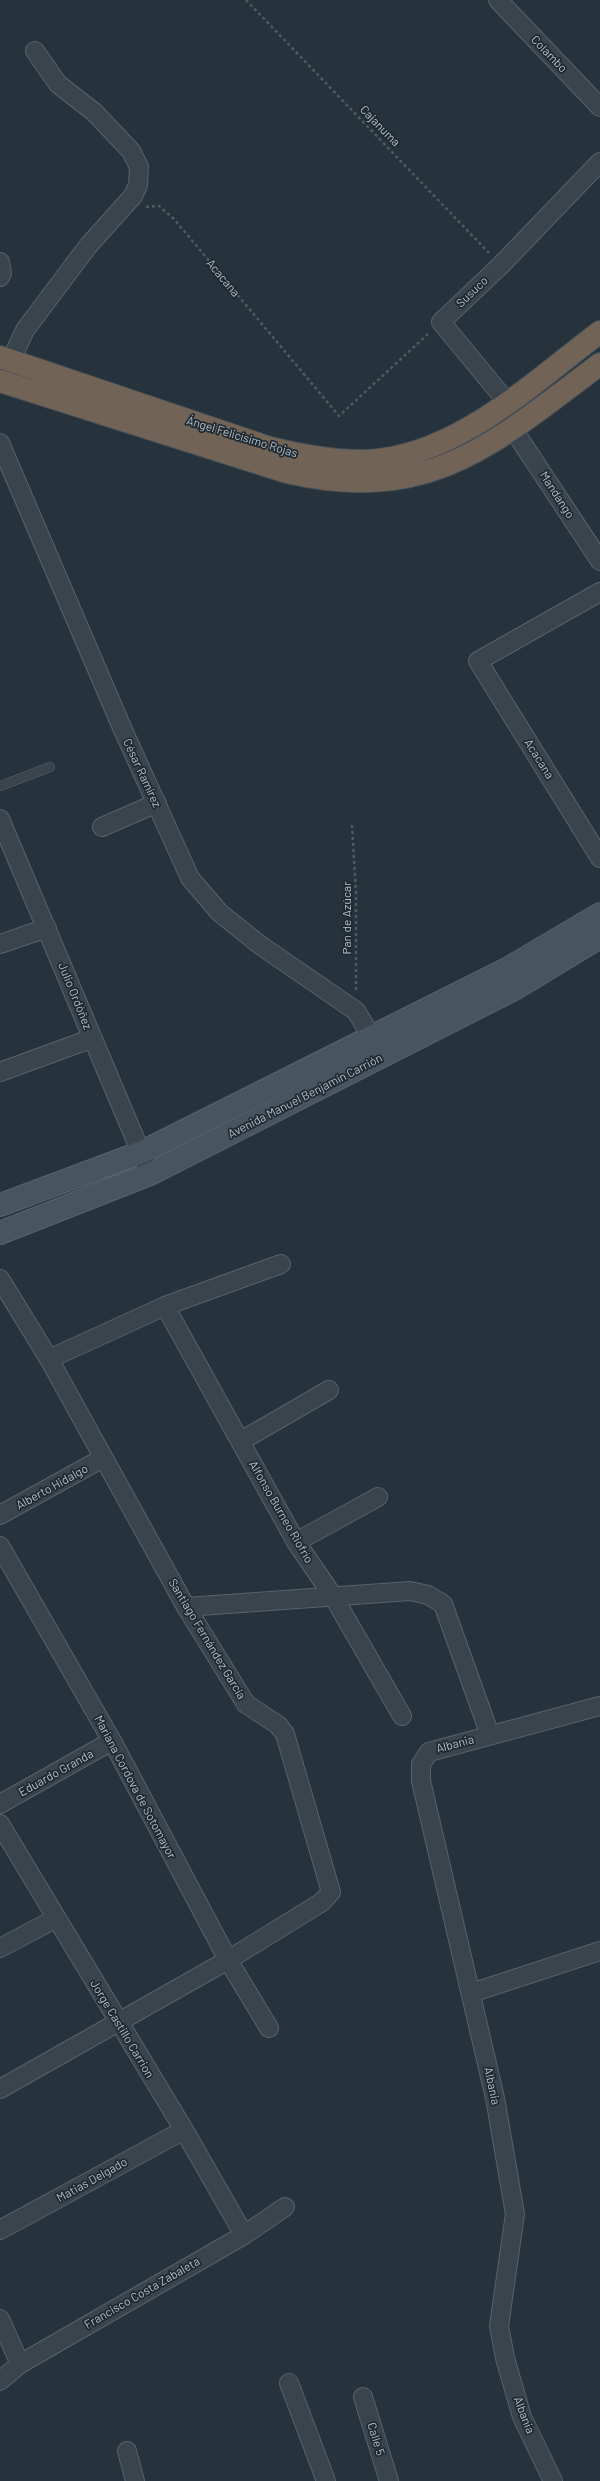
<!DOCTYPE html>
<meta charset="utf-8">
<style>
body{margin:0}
canvas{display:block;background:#26333c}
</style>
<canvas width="600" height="2481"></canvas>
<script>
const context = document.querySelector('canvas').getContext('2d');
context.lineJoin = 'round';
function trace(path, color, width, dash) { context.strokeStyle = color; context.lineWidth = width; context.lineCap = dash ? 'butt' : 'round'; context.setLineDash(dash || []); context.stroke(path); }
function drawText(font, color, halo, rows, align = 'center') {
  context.font = font + ' Barlow,sans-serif'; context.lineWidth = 3.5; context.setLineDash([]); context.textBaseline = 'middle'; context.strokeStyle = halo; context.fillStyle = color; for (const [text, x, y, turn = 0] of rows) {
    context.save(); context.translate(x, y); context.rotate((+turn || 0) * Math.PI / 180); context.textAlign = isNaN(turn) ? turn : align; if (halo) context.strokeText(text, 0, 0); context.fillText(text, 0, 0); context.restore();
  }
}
const lane = new Path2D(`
 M0 786 50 767`);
const street = new Path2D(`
 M498 0 600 107
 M0 262 2 273 0 277
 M11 360 25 330 88 246 133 196 138 185 139 167 131 151 94 112 58 84 35 51
 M507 402 441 322 501 265 600 162
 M513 429 600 561
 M0 443 123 730 190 878 220 913 260 945 356 1011 371 1036
 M600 592 478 661 600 858
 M0 819 150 1174
 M102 827 157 803
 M0 944 47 928
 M0 1072 93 1038
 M0 1279 49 1359 186 1607 246 1704 278 1725 285 1734 331 1892 322 1902 228 1960 0 2089
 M165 1306 296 1542 333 1596 402 1716
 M49 1359 165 1306 281 1264
 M241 1441 329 1390
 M0 1515 103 1458
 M296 1542 378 1497
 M0 1546 112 1741 228 1960 269 2028
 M186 1607 410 1591 428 1595 443 1604 490 1735
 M0 1804 112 1741
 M0 1824 184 2130 244 2235
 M0 1948 55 1919
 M471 1993 600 1951
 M0 2230 184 2130
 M0 2319 20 2364
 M0 2381 20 2364 244 2235 285 2207
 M289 2383 326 2481
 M363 2397 389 2481
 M127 2451 135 2481
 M553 2481 522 2417 505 2358 499 2326 515 2214 495 2098 421 1781V1764L429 1752 600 1706`);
const secondary = new Path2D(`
 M0 1205 142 1152 507 969 600 914
 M0 1233 150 1174 516 988 600 937`);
const highway = new Path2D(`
 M0 357 270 448C302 456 335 462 368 461 457 456 531 384 600 332
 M0 381 287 472C430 505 493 444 600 364`);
trace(lane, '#58626a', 10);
trace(street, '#58626a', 20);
trace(secondary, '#58626a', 24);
trace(highway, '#454f57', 24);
trace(new Path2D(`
 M246 0 489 253
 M146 207 159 206 174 219 339 416 428 334
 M352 825 356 893V991`), '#4a5d5d', 2.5, [3, 3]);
trace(lane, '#3a444c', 9);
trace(street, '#3a444c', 18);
trace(secondary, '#48545f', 22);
trace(highway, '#726357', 22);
drawText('12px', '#b5bfc7', '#1f2931', [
 ["Colambo",549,54,46],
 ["Cajanuma",380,126,46],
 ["Acacana",223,278,50],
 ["Susuco",472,292,-44],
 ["Ángel Felicísimo Rojas",242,437,17],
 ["Mandango",557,495,57],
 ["Acacana",539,759,58],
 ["César Ramírez",142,773,65],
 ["Pan de Azúcar",347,918,-90],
 ["Julio Ordóñez",75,996,68],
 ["Avenida Manuel Benjamín Carrión",305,1096,-27],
 ["Alberto Hidalgo",52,1487,-29],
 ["Alfonso Burneo Riofrío",281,1512,60],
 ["Santiago Fernández García",207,1639,59],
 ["Albania",455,1744,-15],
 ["Eduardo Granda",56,1773,-29],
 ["Mariana Cordova de Sotomayor",135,1787,62],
 ["Jorge Castillo Carrion",122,2029,59],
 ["Albania",492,2086,78],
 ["Matias Delgado",92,2180,-29],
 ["Francisco Costa Zabaleta",142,2293,-30],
 ["Albania",524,2415,69],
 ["Calle 5",376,2439,73]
]);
</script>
